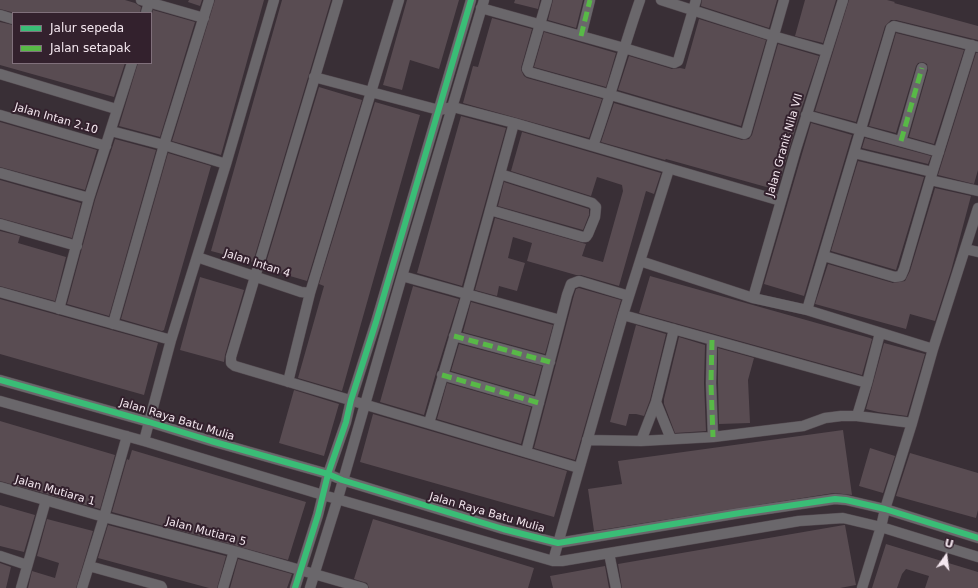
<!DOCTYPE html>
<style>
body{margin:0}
#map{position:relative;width:978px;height:588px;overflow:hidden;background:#392f36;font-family:"DejaVu Sans",sans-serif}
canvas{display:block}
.legend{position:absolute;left:12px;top:12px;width:140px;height:52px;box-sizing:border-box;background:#33212d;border:1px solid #80707b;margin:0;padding:5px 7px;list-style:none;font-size:12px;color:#f4e7ef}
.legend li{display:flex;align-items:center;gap:8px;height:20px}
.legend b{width:20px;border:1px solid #80707b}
.north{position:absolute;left:926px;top:536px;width:40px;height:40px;-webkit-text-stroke:3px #33212d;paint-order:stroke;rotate:14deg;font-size:11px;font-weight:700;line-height:16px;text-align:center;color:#f4e7ef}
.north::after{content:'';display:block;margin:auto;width:14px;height:18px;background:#f4e7ef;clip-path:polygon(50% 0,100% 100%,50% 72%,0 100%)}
</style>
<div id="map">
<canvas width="978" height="588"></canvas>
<ul class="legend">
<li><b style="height:5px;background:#3abd76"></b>Jalur sepeda</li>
<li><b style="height:5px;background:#58b947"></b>Jalan setapak</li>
</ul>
<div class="north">U</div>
</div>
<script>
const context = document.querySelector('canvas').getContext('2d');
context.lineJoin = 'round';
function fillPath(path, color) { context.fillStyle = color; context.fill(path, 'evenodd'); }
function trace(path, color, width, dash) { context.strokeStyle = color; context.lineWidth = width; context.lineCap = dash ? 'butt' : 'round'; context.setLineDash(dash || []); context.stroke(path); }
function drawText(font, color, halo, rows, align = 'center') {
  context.font = font + ' "DejaVu Sans",sans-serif'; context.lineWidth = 4; context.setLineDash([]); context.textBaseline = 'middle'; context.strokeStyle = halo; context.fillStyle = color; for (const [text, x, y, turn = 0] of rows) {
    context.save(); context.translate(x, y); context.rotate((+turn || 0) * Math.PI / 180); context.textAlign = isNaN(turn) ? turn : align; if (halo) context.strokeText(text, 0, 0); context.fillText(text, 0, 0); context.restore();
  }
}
fillPath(new Path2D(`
 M0 0H125L135 3 141 7 140 13H15L0 9Z
 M189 0H202L200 6 188 2Z
 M215 0H264L221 155 172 141Z
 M282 0H331L253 262 211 251Z
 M407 0H459L439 69 410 60 402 90 383 85Z
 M515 0H540L538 9 514 3Z
 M553 0H583L576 28 548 20Z
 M702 0H777L769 28 701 6Z
 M805 0H836L823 43 795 36Z
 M849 0H887L895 2 894 3 978 26V40L896 20H891L885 26 856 122 815 111Z
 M153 10 195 22 160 137 119 126 138 63H151V17Z
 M492 18 532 29 521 68V70L524 76 527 78 602 99 589 138 463 103 473 66 478 67Z
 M699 19 766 40 741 126 618 90 629 56 672 69 680 68 685 69Z
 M0 22 13 25V63H125L114 97 0 65Z
 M544 32 616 53 606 87 534 67Z
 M896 33 964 50 934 144 909 137 928 70 927 64 923 62 918 63 916 66 896 133 869 126Z
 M778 44 819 56 800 113 777 190 666 159 665 160 601 142 614 103 742 140 749 139 752 135Z
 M976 53H978V170L974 184 938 175Z
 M319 87 362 100 307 281 266 269 267 267 265 266Z
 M375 102 420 115 342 391 298 378 324 286 319 284Z
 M461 116 506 128 462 286 417 273Z
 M0 122 97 150 85 190 0 167Z
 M811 123 852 135 804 296 764 284Z
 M522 132 661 173 654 194 646 191 619 286 581 275H576L527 261 532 243 513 237 508 258 525 263 517 291 499 286 497 296 475 290 495 218 586 244 582 256 603 262 623 191 622 185 597 177 591 196 511 171Z
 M865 138 931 156 928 164 862 148Z
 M115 139 156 150 109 316 67 304 95 200Z
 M168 153 211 166 164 330 162 331 121 319Z
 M858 161 924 177 896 270 831 251Z
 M0 180 81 203 72 238 0 218Z
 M504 182 589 209V215L583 230 498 206Z
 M935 188 971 196 951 271 935 321 910 314 906 329 815 304 828 264 893 283 905 281 910 271Z
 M0 231 20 236 18 243 66 257 55 301 0 286Z
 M650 276 870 338 872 339 862 375 639 313Z
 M200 277 244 290 225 355 224 362 180 350Z
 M413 286 459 299 436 373 424 415 380 402Z
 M579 288 621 300 575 460 534 448 574 295 576 289Z
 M0 299 158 343 144 395 0 354Z
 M471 302 553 325 545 354 463 332Z
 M636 325 666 334 650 400 644 416 636 414H629L626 426 610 422Z
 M679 337 705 345 704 383 706 431 675 433 664 404V399Z
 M884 343 925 354 907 416 878 412 866 409Z
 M459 344 542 366 534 395 451 371Z
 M718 348 754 358 748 380 750 423 719 424 718 383Z
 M447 383 531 407 521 444 437 419Z
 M294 390 339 404 324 456 279 443Z
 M373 414 567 471 554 517 360 462Z
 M0 421 115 455 100 509 0 481Z
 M843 430 852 495 834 493 594 531 588 489 622 484 618 461Z
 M870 448 895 456 883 493 859 486Z
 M132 450 306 502 288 560 112 512 127 459 129 460Z
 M910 453 978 473V510L976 518 896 496Z
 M0 505 35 515 24 552 0 546Z
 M47 519 93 531 76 588H28L32 571 55 578 59 563 37 556Z
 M373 519 534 568 528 588H369L367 583 354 579Z
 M108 525 226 556 217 588H209L98 558Z
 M844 525H845L856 585 840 588H622L618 564Z
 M886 544 978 572V588H925L929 576 906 569 902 574 897 588H872Z
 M238 559 292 574 287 588H230Z
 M0 563 11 567 6 588H0Z
 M605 566 609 588H553L550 576Z`), '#594c52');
const minor = new Path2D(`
 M141 0 204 18
 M338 0 231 357V363L235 366 579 468
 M547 0 527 69 529 72 611 95 744 134 746 133 784 0
 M661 0 773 36 826 51
 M481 8 624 48 674 63 678 61 696 0
 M146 13 149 2
 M0 15 13 19
 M581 36 590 0
 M0 74 116 109
 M314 77 439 110 453 107 514 123 781 201
 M0 115 106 146
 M806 115 939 152
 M111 131 164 145 226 164
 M901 141 922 68
 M593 146C610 98 623 49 640 0
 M854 153 932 172
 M0 173 89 198
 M930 180 978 191
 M490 210 583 237H586L588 234 595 217 596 207 592 203 500 174
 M0 224 77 246
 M965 249 978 252
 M824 256 895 277 901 276 904 269 930 180 972 45
 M197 257 301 292 310 293
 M640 261 753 298 807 310 933 349
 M402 276 560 320
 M0 292 171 340
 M753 298 796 149 843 0
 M59 309 89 198 132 63
 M807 310 891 28 894 26 978 47
 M623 315 867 383
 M113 324 164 145 209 0
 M454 336 550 362
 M712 340 711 383 713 437
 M442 375 539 403
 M0 380 149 422 211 441 328 474 342 480 503 529 558 543 740 513 835 499 846 500 885 509 978 538
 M288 382 310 293 399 0
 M0 401 144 441 323 495 553 561H562L799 521 843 518 881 527 978 557
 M656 402 671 439
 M857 416 867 383 880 333
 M429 423 467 294 514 123
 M587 440 641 441 713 437 803 426 825 418 841 416H857L912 423
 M144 441 171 340 226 164 274 0
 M641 441 656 402 674 329
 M526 452 567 295 571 284 579 281 629 296
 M0 487 104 517 234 551 363 588
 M609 553 616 588
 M0 556 27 565
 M553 561 623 315 669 169
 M89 566 161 586 162 588
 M21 588 46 500
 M82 588 104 517 127 436
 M223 588 234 551
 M295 588 318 515 328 474 346 422 351 400 376 322 471 0
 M310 588 338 498 402 276 484 0
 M862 588 881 527 885 509 912 423 933 349 978 208`);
trace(minor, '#564d53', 11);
trace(minor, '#6a676b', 10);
trace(new Path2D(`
 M581 36 590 0
 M901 141 922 68
 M454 336 550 362
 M712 340 711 383 713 437
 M442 375 539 403`), '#58b947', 5, [10, 5]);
trace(new Path2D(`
 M0 380 149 422 211 441 328 474 342 480 503 529 558 543 740 513 835 499 846 500 885 509 978 538
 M295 588 318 515 328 474 346 422 351 400 376 322 471 0`), '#3abd76', 6);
drawText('11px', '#f4e7ef', '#33212d', [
 ["Jalan Intan 2.10",56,119,16],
 ["Jalan Granit Nila VII",785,145,-74],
 ["Jalan Intan 4",257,264,18],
 ["Jalan Raya Batu Mulia",177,420,17],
 ["Jalan Mutiara 1",55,491,16],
 ["Jalan Raya Batu Mulia",487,513,16],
 ["Jalan Mutiara 5",206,532,15]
]);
</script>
